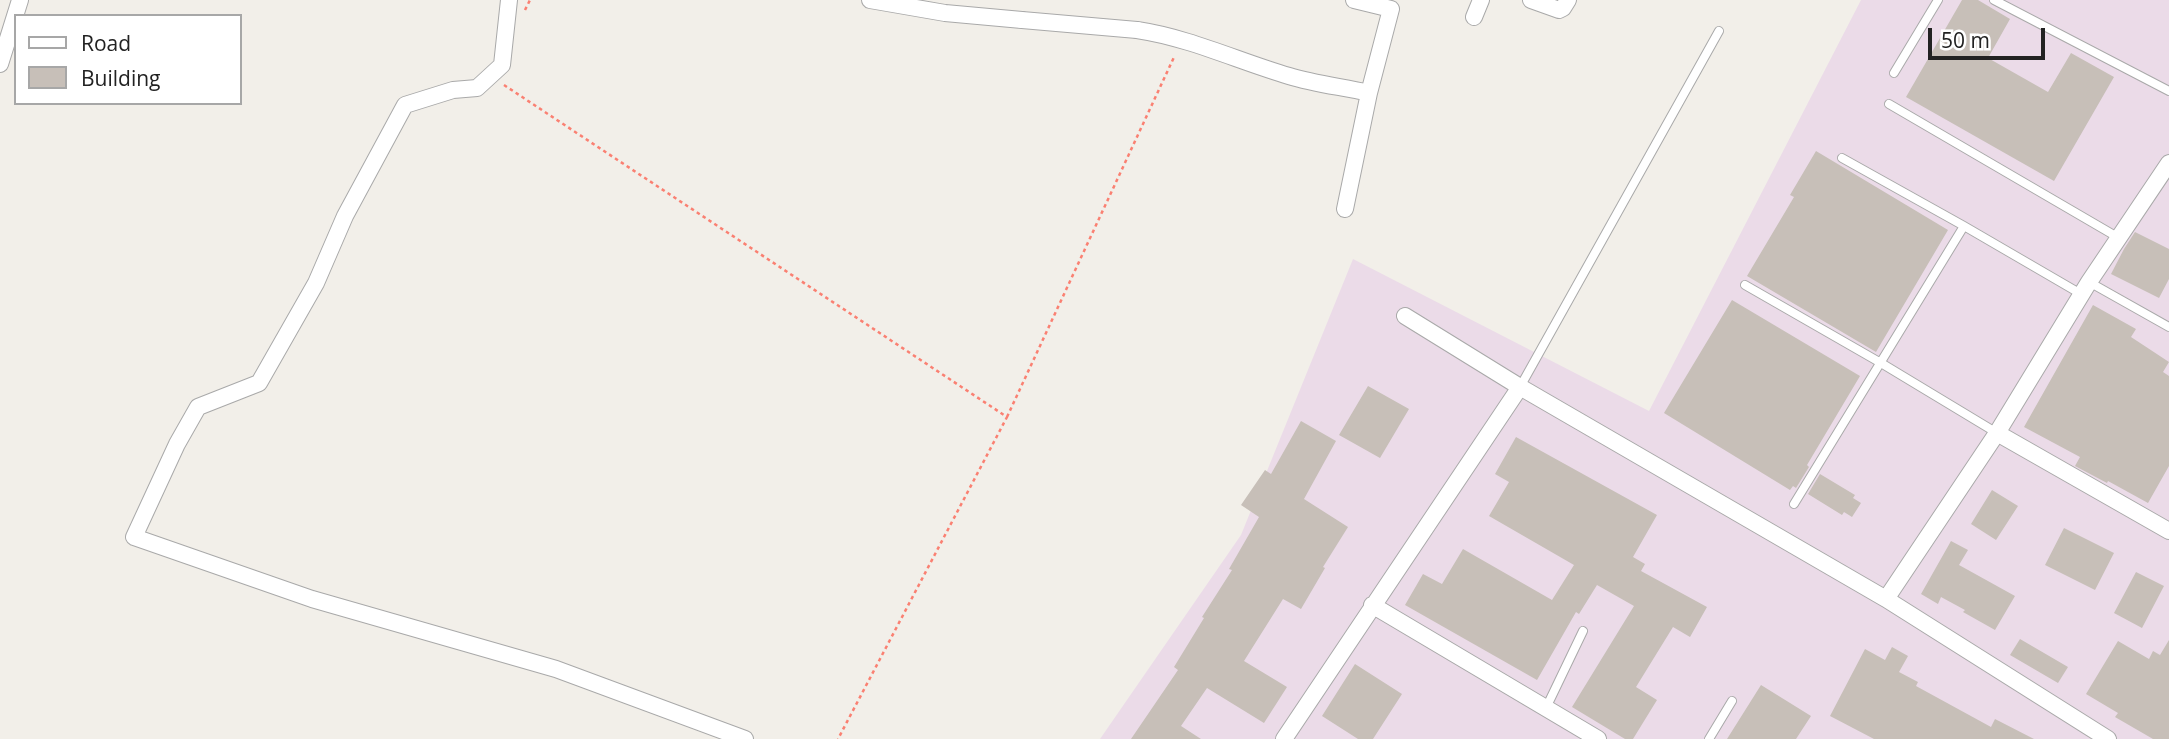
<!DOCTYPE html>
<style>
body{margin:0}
#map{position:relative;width:2169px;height:739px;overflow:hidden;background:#f2efe9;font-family:"Open Sans",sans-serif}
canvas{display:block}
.legend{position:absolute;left:14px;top:14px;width:228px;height:91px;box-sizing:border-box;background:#fff;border:2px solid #a7a7a7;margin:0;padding:9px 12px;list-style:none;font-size:21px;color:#222}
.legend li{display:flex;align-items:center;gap:14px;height:35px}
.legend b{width:35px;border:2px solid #a7a7a7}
.scale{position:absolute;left:1928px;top:28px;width:117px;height:32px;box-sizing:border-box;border:4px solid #222;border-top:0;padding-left:9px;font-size:21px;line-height:24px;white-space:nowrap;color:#222;-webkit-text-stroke:5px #fff;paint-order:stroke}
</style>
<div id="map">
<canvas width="2169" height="739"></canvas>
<ul class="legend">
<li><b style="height:9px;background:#fff"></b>Road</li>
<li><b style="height:19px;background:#c7bfb8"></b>Building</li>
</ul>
<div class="scale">50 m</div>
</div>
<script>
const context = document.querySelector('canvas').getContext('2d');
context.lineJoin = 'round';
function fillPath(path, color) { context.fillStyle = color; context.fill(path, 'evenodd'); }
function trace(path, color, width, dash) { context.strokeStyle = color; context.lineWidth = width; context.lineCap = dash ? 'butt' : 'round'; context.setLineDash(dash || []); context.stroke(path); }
fillPath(new Path2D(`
 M1861 0H2169V739H1100L1241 535 1353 259 1649 411Z`), '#ebdbe8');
fillPath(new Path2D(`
 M1962 0H1978L2010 19 1988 58 2048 92 2071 53 2114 77 2054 181 1906 97Z
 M1816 151 1948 230 1876 352 1747 276 1794 197 1790 195Z
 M2135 232 2169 249V279L2159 298 2111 274 2124 249Z
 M1732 300 1860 376 1807 465 1809 467 1796 488 1793 486 1790 490 1664 413Z
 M2093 305 2136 329 2131 337 2169 362 2163 372 2169 376V466L2148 503 2108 481 2107 483 2075 466 2080 457 2024 427Z
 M1368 386 1409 409 1380 458 1339 435Z
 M1301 421 1336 441 1304 499 1348 527 1323 567 1325 568 1301 609 1283 599 1244 661 1287 687 1264 723 1207 688 1181 726 1201 739H1131L1178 670 1174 667 1204 618 1202 617 1232 570 1229 569 1259 517 1241 505 1265 470 1271 474Z
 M1516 437 1657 515 1633 557 1645 564 1641 571 1707 607 1690 637 1673 627 1636 687 1657 700 1633 739H1625L1572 707 1634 606 1597 585 1579 614 1576 612 1537 680 1405 605 1423 574 1442 584 1463 549 1552 600 1574 565 1489 516 1509 482 1495 474Z
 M1820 474 1855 495 1853 498 1861 503 1852 517 1844 512 1842 515 1808 494Z
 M1992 490 2018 506 1996 540 1971 524Z
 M2064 528 2114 553 2095 590 2045 565Z
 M1951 541 1968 550 1959 565 2015 596 1995 630 1963 612 1965 610 1941 597 1938 604 1921 594Z
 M2136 572 2164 586 2142 628 2114 613Z
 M2020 639 2068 667 2058 683 2010 655Z
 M2169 640V739H2153L2115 717 2118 713 2086 694 2118 641 2149 659 2153 651 2160 655Z
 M1892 647 1908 656 1899 672 1918 682 1916 686 1991 727 1995 719 2034 739H1874L1830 716 1865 649 1885 660Z
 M1355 664 1402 694 1373 739H1358L1322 716Z
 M1761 685 1811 716 1796 739H1727Z`), '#c7bfb8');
const lane = new Path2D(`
 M1994 0 2169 91
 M1894 73 1938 0
 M1889 104 2119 238
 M1842 158 1964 226 2081 294
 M2089 282 2169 327
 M1745 285 1881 363 1997 433
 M1520 387 1719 31
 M1794 504 1964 226
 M1546 708 1583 631
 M1709 739 1732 701`);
const street = new Path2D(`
 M509 0 502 65 477 88 453 90 405 105 345 216 316 283 259 383 198 407 177 444 134 537 312 599 556 669 745 739
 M870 0 945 13 1022 20
 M1531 0 1559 10 1563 8 1568 0
 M1474 17 1481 0
 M1137 30C1190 38 1238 61 1289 76 1315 84 1343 87 1369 93
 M0 64 20 0
 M1345 209 1369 93 1391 9 1354 0
 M1405 316 1520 387 1886 599 2108 739
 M1997 433 2169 531
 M1886 599 1997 433 2089 282 2169 163
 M1372 605 1598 739
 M1284 739 1520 387`);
trace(lane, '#a9a9a9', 10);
trace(street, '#a9a9a9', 18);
trace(new Path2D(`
 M525 10 530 0
 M504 85 1007 417 838 739
 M1007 417 1175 55`), '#fa8072', 2.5, [3.5, 3.5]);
trace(lane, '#fff', 8);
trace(street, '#fff', 16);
const streetBridge = new Path2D(`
 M1022 20 1137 30`);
trace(streetBridge, '#a9a9a9', 18, []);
trace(streetBridge, '#fff', 16);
</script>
